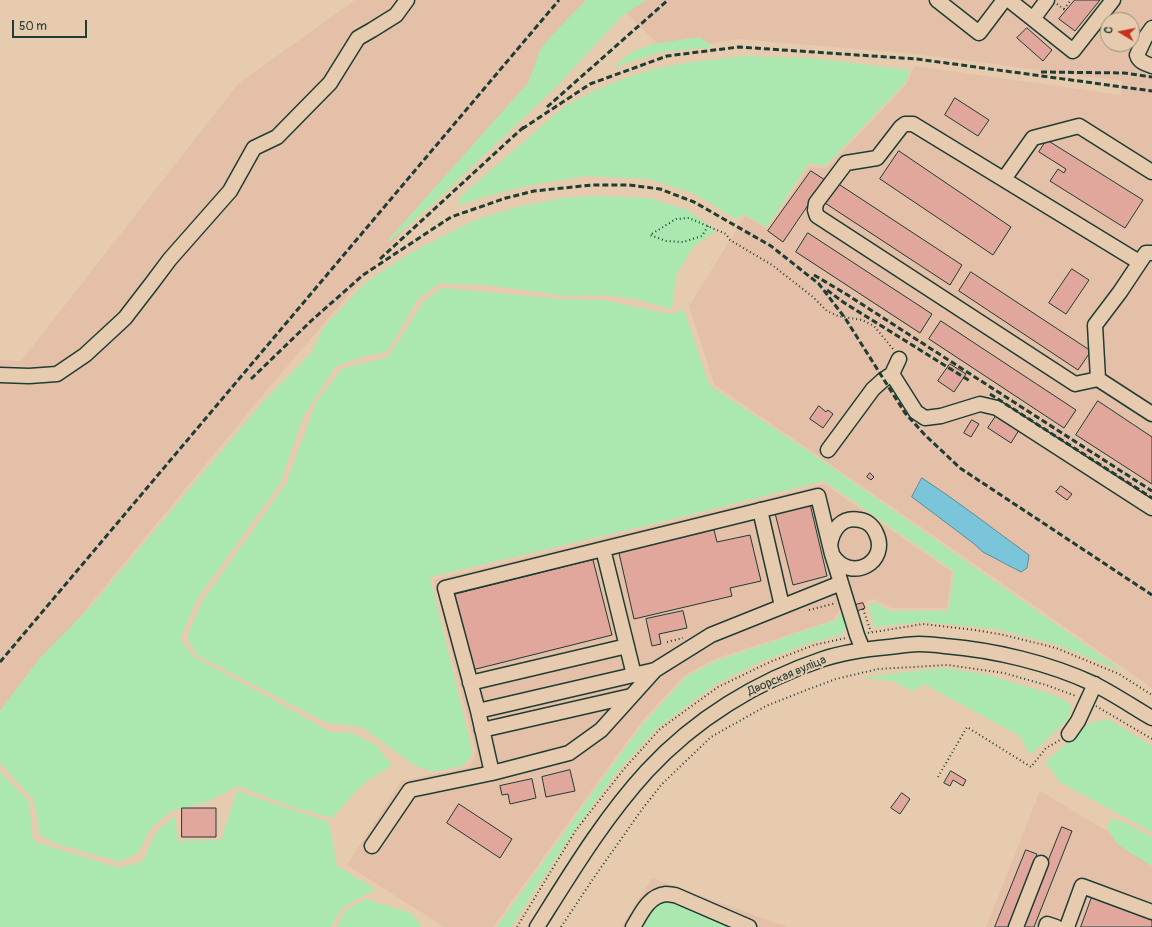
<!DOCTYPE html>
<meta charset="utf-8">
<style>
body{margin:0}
#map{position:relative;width:1152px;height:927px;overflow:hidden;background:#e7cbae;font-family:Pangolin,sans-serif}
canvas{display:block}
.north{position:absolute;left:1100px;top:12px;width:40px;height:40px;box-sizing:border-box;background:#e7cbae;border:1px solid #97927d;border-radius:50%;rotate:280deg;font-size:11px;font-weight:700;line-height:16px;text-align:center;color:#1f3d34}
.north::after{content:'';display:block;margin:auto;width:14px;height:18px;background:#c8321e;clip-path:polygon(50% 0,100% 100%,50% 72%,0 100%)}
.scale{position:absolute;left:12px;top:20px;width:75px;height:18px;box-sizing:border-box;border:2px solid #1f3d34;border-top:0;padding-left:5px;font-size:12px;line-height:14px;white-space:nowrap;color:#1f3d34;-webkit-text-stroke:3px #e7cbae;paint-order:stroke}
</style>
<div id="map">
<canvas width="1152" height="927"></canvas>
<div class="north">С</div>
<div class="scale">50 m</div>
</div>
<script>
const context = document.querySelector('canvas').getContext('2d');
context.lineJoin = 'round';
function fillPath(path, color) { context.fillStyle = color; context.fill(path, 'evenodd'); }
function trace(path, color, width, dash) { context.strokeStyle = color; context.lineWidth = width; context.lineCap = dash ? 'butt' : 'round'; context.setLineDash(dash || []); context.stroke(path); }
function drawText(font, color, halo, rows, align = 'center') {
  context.font = font + ' Pangolin,sans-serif'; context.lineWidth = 4; context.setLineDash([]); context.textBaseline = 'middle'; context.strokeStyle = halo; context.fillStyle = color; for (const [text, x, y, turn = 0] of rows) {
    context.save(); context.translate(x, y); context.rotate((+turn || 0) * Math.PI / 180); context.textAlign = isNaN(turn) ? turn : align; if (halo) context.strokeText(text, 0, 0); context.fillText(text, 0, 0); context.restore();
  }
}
fillPath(new Path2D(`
 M355 0H601L261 397 105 586 0 717V360L21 361 239 83Z
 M630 0H1152V688L995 578 714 384 689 306 745 216 768 230 809 167 827 168 907 84 914 66 1121 95 1123 81 916 54 739 39 665 51 621 8ZM1108 20H1132V44H1108Z
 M824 484 952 572 947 608H891L875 599 855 605 840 609 833 620 712 660 684 676 641 722 493 927H444L347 865 401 781 470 767 476 752 434 580Z
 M1040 791 1152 858V927H986Z
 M652 878 788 927H621Z`), '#e5c0a9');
fillPath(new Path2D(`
 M586 0H646L621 17 559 84 434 203 389 242 390 238 528 83 540 50 554 33Z
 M700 37 713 47 661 52 612 68 632 52 653 44Z
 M744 56 811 58 910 70 906 82 826 165 808 164 767 227 743 214 736 219 693 193 648 179 585 176 526 186 483 197 458 206 461 196 565 106 594 91 623 79 657 68 693 62Z
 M596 196 649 198 688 210 716 231 693 247 676 276 672 309 639 300 606 295 568 296 485 285 440 283 418 299 387 352 365 356 335 367 303 417 280 484 197 599 180 639 194 657 274 700 330 732 352 733 376 745 392 765 364 783 332 818 293 807 238 786 207 802 171 811 150 829 139 852 120 862 57 844 39 835 37 816 33 799 0 763V711L40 658 93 604 261 404 312 352 324 327 362 286 379 273 412 252 475 220 518 207 563 198Z
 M442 288 562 299 603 300 671 314 684 310 709 385 823 461 1124 672 1058 645 996 629 923 622 874 627 869 605 875 603 890 611H948L954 571 824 481 657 523 430 577 470 742 472 756 462 766 434 772 414 765 362 727 327 723 197 655 187 638 201 603 286 484 316 402 342 369 388 357 424 301Z
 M841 613C847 620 845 626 843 634L810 643 760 662 716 684 657 728 617 772 573 832 511 927H497L601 781 643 724 686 677 713 662 836 620Z
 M944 668 989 675 1051 694 1064 700 1071 706 1070 717 1035 751 1029 754 1020 736 924 684 913 691 892 681 861 677Z
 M1108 719 1152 746V832L1060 782 1045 762 1090 723Z
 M0 772 29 801 33 841 119 868 143 861 156 832 175 816 178 841 221 840 237 791 329 822 337 866 375 889 342 908 331 927H0Z
 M1112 818 1125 823 1152 837V866L1117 844 1107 827Z
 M365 899 411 913 421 925 419 927H337L345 911Z
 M674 900 736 927H643L658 904Z`), '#abe8af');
const water = new Path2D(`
 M922 478C959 502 993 529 1029 555L1027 568 1021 572 983 552 973 543 912 497Z`);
fillPath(water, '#7ac5da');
trace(water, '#568f98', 1);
const building = new Path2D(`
 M1075 0H1100L1075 31 1059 19Z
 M1027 28 1052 50 1043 61 1017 38Z
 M955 98 989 120 978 136 945 115Z
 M1047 140 1143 200 1125 228 1050 181 1058 169 1064 173 1066 169 1039 152Z
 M899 151 1011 227 993 255 880 179Z
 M811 171 825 180 783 242 768 231Z
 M837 183 962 265 950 285 825 203Z
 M808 233 932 314 920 333 796 252Z
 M1072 269 1089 280 1066 314 1049 303Z
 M971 272 1091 351 1078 370 959 291Z
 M941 321 1076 410 1064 428 929 339Z
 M950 364 966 374 954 392 938 381Z
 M1098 401 1152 437V484L1076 435Z
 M819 406 826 412 828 410 833 414 823 428 810 419Z
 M996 416 1019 430 1011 443 988 428Z
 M972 420 979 424 971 437 964 433Z
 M870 473 874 477 871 480 867 477Z
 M1061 486 1072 494 1067 500 1056 492Z
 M810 504 827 576 793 585 775 513Z
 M714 530 717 542 750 535 761 581 730 588 732 596 634 619 619 553Z
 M593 560 612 635 472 670 453 595Z
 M863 603 865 608 857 611 855 605Z
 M683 611 687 628 659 634 661 644 652 646 646 619Z
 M570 770 575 791 546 797 542 777Z
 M951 771 966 780 963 786 953 780 950 786 944 783Z
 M532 779 536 798 510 804 508 794 502 795 500 786Z
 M902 793 910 799 900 814 891 808Z
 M459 804 512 839 500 858 447 823Z
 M182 808H216V837H182Z
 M1062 827 1072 831 1034 927H1022Z
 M1026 850 1037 854 1008 927H995Z
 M1092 897 1152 920V927H1081Z`);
fillPath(building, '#e1a79d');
trace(building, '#1f3d34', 1);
const minor = new Path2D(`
 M937 0 979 33 1004 0
 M1009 0 1033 19 1047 0
 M1033 19 1073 51 1113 0
 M1152 28 1145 38 1137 55C1139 62 1146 64 1152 66
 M1004 179 1033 138 1079 126 1152 172
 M1139 262 913 124H905L901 127 877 158 846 163 816 203 815 210 817 216 1075 384 1098 379 1152 414
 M892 374 899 359
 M0 375 29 376 57 374 85 355 125 318 152 283 170 259 230 191 254 148 277 137 330 83 358 38 372 30 396 15 407 0
 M1098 379 1095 325 1120 292 1146 253H1152
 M828 450 873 389 883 380 892 374 916 412 925 418 941 416 980 404 997 408 1152 508
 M760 510 782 606
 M830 546C832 529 842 516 860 520 867 521 873 526 876 533 890 562 851 583 833 556
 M655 670 478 711 492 773 569 753 601 730 655 670 711 635 841 583 857 635 863 650
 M634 675 603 549 818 496 832 554 841 583
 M470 683 627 646
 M478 711 445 588 603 549
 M482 730 631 696
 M1069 734 1078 721 1095 684
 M372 846 410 790 492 773
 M537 927C571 873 604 818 647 771 695 719 757 681 823 659 844 652 867 649 889 647 899 646 909 644 919 644 928 644 937 645 945 646 994 650 1049 663 1094 684 1114 694 1133 707 1152 718
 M633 927C641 914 648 896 666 894 669 894 672 895 675 895L749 927
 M1016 927 1041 863
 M1046 927 1047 924 1056 927
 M1067 927 1082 886 1152 912`);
trace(minor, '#1f3d34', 17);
trace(new Path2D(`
 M1057 4 1066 11
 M1064 9 1071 0
 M708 226 702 236 683 242 666 241 650 235 676 219 689 218 726 234 730 240 772 265 813 297 827 311 838 316 862 320 874 326 893 349
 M863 609 871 632
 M809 610 836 603
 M868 633 923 624 975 630 1004 635 1056 648 1119 674 1152 695
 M667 642 683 638
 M1096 706 1152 739
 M938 777 967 727 1031 767 1046 748 1060 740
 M517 927 576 830 624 769 660 729 718 687 770 662 814 645 846 638
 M561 927 595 876 643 808 662 784 711 737 766 706 809 689 836 679 878 669 948 665 1004 673 1046 685 1076 696`), '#1f3d34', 2, [1, 3]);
trace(minor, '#e7cbae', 14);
trace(new Path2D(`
 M1041 72 1124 73 1152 77
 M547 107 668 0
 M522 129 590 84 667 56 739 47 917 59 1152 91
 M380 259 505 144 526 125
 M814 275 846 294 1152 491
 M827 290 843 302 970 381
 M251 379 311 321 363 275 451 217 506 198 534 191 592 185H629L660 189 694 202 771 246 819 284 845 318 905 413 925 435 960 468 1152 595
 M990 394 1152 498
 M0 662 559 0`), '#1f3d34', 3, [6, 3]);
drawText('12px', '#1f3d34', '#e7cbae', [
 ["Дворская вуліца",787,676,-23]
]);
</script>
